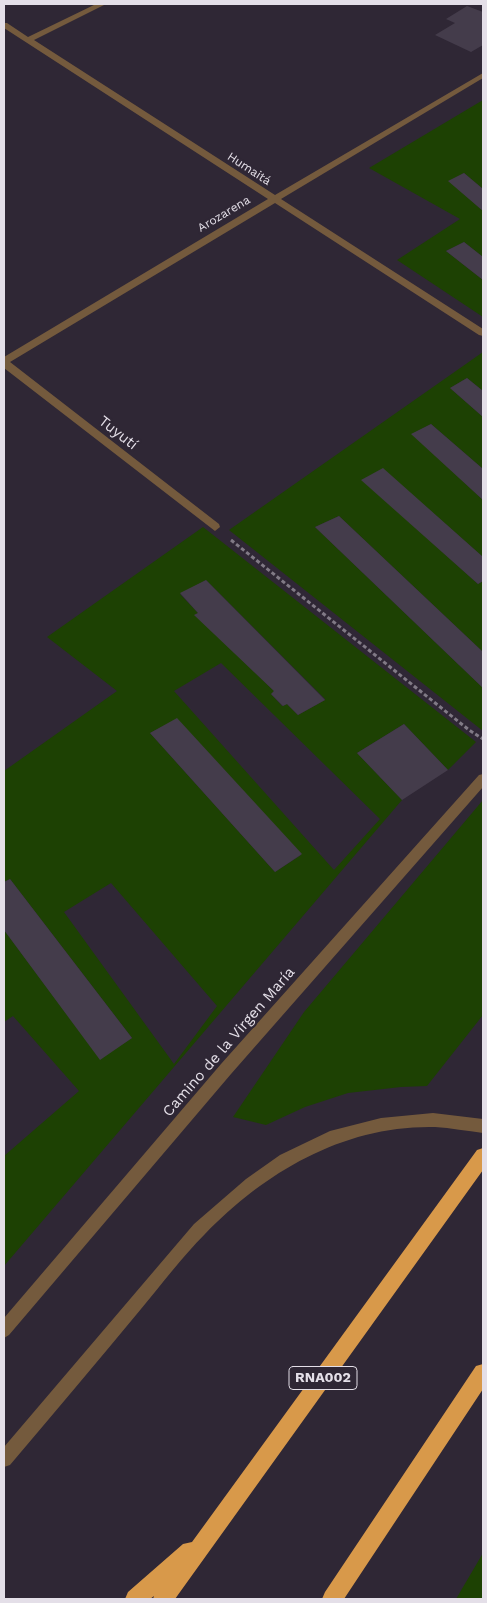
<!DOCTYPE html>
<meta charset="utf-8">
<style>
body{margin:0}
#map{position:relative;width:487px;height:1603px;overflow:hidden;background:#2f2735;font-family:"Work Sans",sans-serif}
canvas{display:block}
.frame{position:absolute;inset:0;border:5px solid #e4dfe8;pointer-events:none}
</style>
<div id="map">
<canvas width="487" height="1603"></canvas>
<div class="frame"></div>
</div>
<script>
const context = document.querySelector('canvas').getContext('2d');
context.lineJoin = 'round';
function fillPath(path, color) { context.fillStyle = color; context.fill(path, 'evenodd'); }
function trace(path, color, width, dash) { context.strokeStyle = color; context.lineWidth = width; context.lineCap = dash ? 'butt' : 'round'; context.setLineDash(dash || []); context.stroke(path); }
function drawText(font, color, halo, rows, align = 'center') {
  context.font = font + ' "Work Sans",sans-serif'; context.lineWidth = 4.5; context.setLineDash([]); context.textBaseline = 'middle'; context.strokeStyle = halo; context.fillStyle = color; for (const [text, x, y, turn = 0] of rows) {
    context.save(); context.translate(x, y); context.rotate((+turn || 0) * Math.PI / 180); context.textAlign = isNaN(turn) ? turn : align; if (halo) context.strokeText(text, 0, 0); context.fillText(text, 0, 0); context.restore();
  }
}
fillPath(new Path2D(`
 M483 100V189L464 173 449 181 483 211V257L464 242 446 251 483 280V317L397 260 460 219 369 168Z
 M483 352V391L467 378 450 388 483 417V469L431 424 412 434 483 500V557L383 469 362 480 478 584 483 581V652L339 516 315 527 483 688V731L229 530Z
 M203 527 476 742 448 770 404 724 357 753 402 800 4 1266V1156L79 1091 13 1016 4 1022V930L100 1059 132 1038 10 879 4 882V771L117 691 47 637ZM206 580 325 699V700L298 715 287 704 282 706 271 694 274 691 195 615 198 613 180 594ZM221 663 380 819 334 870 174 691ZM177 719 301 854V855L275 872 150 733ZM111 883 217 1006 174 1064 64 912Z
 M483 800V1015L427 1086 401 1087 348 1093 305 1107 266 1125 233 1117 304 1012Z
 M483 1553V1599H456Z`), '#1d4103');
fillPath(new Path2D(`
 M467 6 483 12V45L471 52 435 35 455 23 446 19Z
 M464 173 483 189V211L448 181Z
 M464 242 483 257V280L446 251Z
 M467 378 483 391V417L450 388Z
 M431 424 483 469V500L411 434Z
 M383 468 483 557V581L478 584 361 480Z
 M339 516 483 652V688L315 527Z
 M206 580 325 700 298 715 287 704 283 706 271 694 274 691 194 615 198 613 180 593Z
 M177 718 302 854 275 872 150 733Z
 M404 724 448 770 402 800 357 753Z
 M10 879 132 1038 100 1060 4 930V882Z`), '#443c4b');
trace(new Path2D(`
 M231 540 469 730 483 739`), '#817a86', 3, [4, 2.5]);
fillPath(new Path2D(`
 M96 4H106L34 40 275 195 483 73V78L281 199 483 329V336L479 335 275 203 10 362 219 524 220 527 215 531 4 368V357L268 199 4 28V23H7L28 37Z`), '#745a3d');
fillPath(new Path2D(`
 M483 774V787L231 1074 9 1335 4 1338V1318L221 1064 479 775Z
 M433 1113 483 1119V1133C467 1131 451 1128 435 1127 345 1125 266 1171 205 1234 182 1257 162 1284 141 1309 98 1361 54 1413 10 1465L4 1467V1447L194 1224 246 1179 280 1155 330 1131 381 1118Z`), '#745a3d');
fillPath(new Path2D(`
 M483 1148V1170L175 1599H153L154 1596 150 1599H125L128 1592 183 1544 192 1542 477 1150Z
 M483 1364V1389L344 1599H322L325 1592 476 1366Z`), '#d8994a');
drawText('12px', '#e4dfe8', '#2f2735', [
 ["Humaitá",249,169,33],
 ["Arozarena",224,214,-31]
]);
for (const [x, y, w] of [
 [323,1378,68]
]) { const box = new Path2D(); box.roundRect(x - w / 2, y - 11.5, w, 23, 4); context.fillStyle = '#2f2735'; context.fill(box); trace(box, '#e4dfe8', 1); }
drawText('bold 14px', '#e4dfe8', null, [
 ["RNA002",323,1378]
]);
drawText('15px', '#e4dfe8', '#2f2735', [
 ["Tuyutí",118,433,38],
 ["Camino de la Virgen María",229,1042,-49]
]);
</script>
